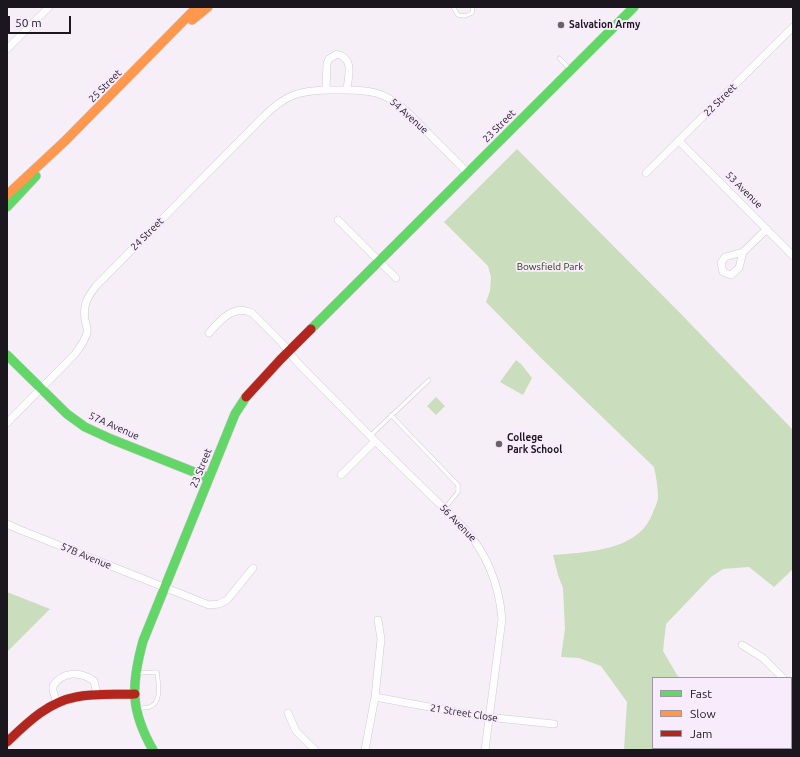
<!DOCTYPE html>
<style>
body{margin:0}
#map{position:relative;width:800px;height:757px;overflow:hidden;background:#f6eff8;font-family:Ubuntu,sans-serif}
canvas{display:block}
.frame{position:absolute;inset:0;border:8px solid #1c171f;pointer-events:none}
.legend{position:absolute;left:652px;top:677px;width:140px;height:72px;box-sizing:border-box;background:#f7ebfc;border:1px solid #9f96a4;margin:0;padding:5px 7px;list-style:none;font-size:12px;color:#1c171f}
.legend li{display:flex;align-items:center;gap:8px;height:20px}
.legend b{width:20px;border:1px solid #9f96a4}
.scale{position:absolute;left:8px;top:16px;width:63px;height:18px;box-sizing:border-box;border:2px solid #1c171f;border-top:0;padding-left:5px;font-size:12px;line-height:14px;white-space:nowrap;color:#1c171f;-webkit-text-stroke:3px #f7ebfc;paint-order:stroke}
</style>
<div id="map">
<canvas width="800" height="757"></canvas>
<div class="frame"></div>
<ul class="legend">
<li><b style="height:5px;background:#63d668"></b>Fast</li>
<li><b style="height:5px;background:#ff974d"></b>Slow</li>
<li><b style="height:5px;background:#b3261e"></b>Jam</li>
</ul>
<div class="scale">50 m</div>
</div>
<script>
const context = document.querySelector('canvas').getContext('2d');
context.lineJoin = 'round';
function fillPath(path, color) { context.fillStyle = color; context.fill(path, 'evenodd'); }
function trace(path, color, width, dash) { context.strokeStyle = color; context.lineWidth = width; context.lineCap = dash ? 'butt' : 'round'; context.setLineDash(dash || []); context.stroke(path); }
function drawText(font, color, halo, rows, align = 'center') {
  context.font = font + ' Ubuntu,sans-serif'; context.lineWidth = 4; context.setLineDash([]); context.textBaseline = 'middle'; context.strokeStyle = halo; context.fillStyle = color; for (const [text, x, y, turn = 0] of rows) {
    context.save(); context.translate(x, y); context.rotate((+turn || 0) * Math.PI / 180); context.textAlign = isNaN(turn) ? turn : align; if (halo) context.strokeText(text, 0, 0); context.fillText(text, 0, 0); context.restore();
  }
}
fillPath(new Path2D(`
 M517 149 681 314 793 430V569L774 587 749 567 723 569 711 577 666 624 663 651 677 675 680 678H653V748H709L708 750H624L627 702 601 666 579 658 561 657 565 629 563 588 558 575 553 555C588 552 640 551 653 512 655 507 658 502 658 497 658 487 656 476 654 467L540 357 486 302 490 291 491 277 488 266 444 222Z
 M516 360 521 364 532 378 523 395 500 382Z
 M436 397 445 406 436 415 427 406Z
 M7 592 50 609 7 652Z`), '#caddbc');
const lane = new Path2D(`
 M453 7 458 15 465 16 472 13 473 7
 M559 58 571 70
 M391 415 458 485V492L445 508
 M370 436 429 380
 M136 709C141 708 146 708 149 707 163 703 158 682 157 672L138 673`);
const street = new Path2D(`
 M7 49 49 7
 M326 90 327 63 329 59 337 54C355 59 348 76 347 90
 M679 141 793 256
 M646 173 793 27
 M338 220 396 278
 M743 252 739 268 731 275 723 272 721 263 725 257Z
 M743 252 767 229
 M209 333C220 320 234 304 252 313L282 343 297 362 370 436 463 527C487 553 499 584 502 619L485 750
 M7 423 75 354C79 348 85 341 87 333 88 329 86 324 85 320 83 304 87 298 96 286L262 118C286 94 299 90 333 90 347 90 362 89 376 93 398 99 413 118 429 134 442 147 455 160 468 173
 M341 475 375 441
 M7 524 18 529 209 605 219 604 227 600 253 568
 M742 645 763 658 783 678
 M791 686 793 687
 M375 697 478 716 554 724
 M57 703 53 691V686C63 671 80 671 94 681L97 695
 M288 713 296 731 315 750
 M791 737 793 735
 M365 750 375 697 381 639 378 620`);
const fast = new Path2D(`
 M7 207 36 176
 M311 329 634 7
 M7 355 67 414 85 427 111 439 209 478
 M153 750C130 710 131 685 143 641L235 414 246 397`);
const slow = new Path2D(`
 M192 20 208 7
 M7 195 65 141 197 7`);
const jam = new Path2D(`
 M246 397 280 360 311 329
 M7 742C27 723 48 702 76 697 95 693 115 695 135 694`);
trace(lane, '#d0cad2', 4.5);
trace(street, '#d0cad2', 8);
trace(fast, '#d0cad2', 10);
trace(slow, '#d0cad2', 10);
trace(jam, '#d0cad2', 10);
trace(lane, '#fefdfe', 3.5);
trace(street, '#fefdfe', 7);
trace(fast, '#63d668', 9);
trace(slow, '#ff974d', 9);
trace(jam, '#b3261e', 9);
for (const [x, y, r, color] of [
 [561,25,4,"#68636b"],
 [499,444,4,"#68636b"]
]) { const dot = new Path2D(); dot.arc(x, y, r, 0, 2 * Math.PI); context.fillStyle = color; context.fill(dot); trace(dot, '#f7ebfc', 1.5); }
drawText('bold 10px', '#1c171f', '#f7ebfc', [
 ["Salvation Army",569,25],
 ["College",507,438],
 ["Park School",507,450]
], 'left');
drawText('10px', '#1c171f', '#f7ebfc', [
 ["25 Street",105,86,-45],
 ["22 Street",720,100,-45],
 ["54 Avenue",409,116,42],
 ["23 Street",499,126,-45],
 ["53 Avenue",744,190,45],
 ["24 Street",147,234,-45],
 ["57A Avenue",114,426,24],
 ["23 Street",201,468,-68],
 ["56 Avenue",458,523,46],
 ["57B Avenue",86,556,22],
 ["21 Street Close",464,713,9]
]);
drawText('10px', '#203e02', '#f7ebfc', [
 ["Bowsfield Park",550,267]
]);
</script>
